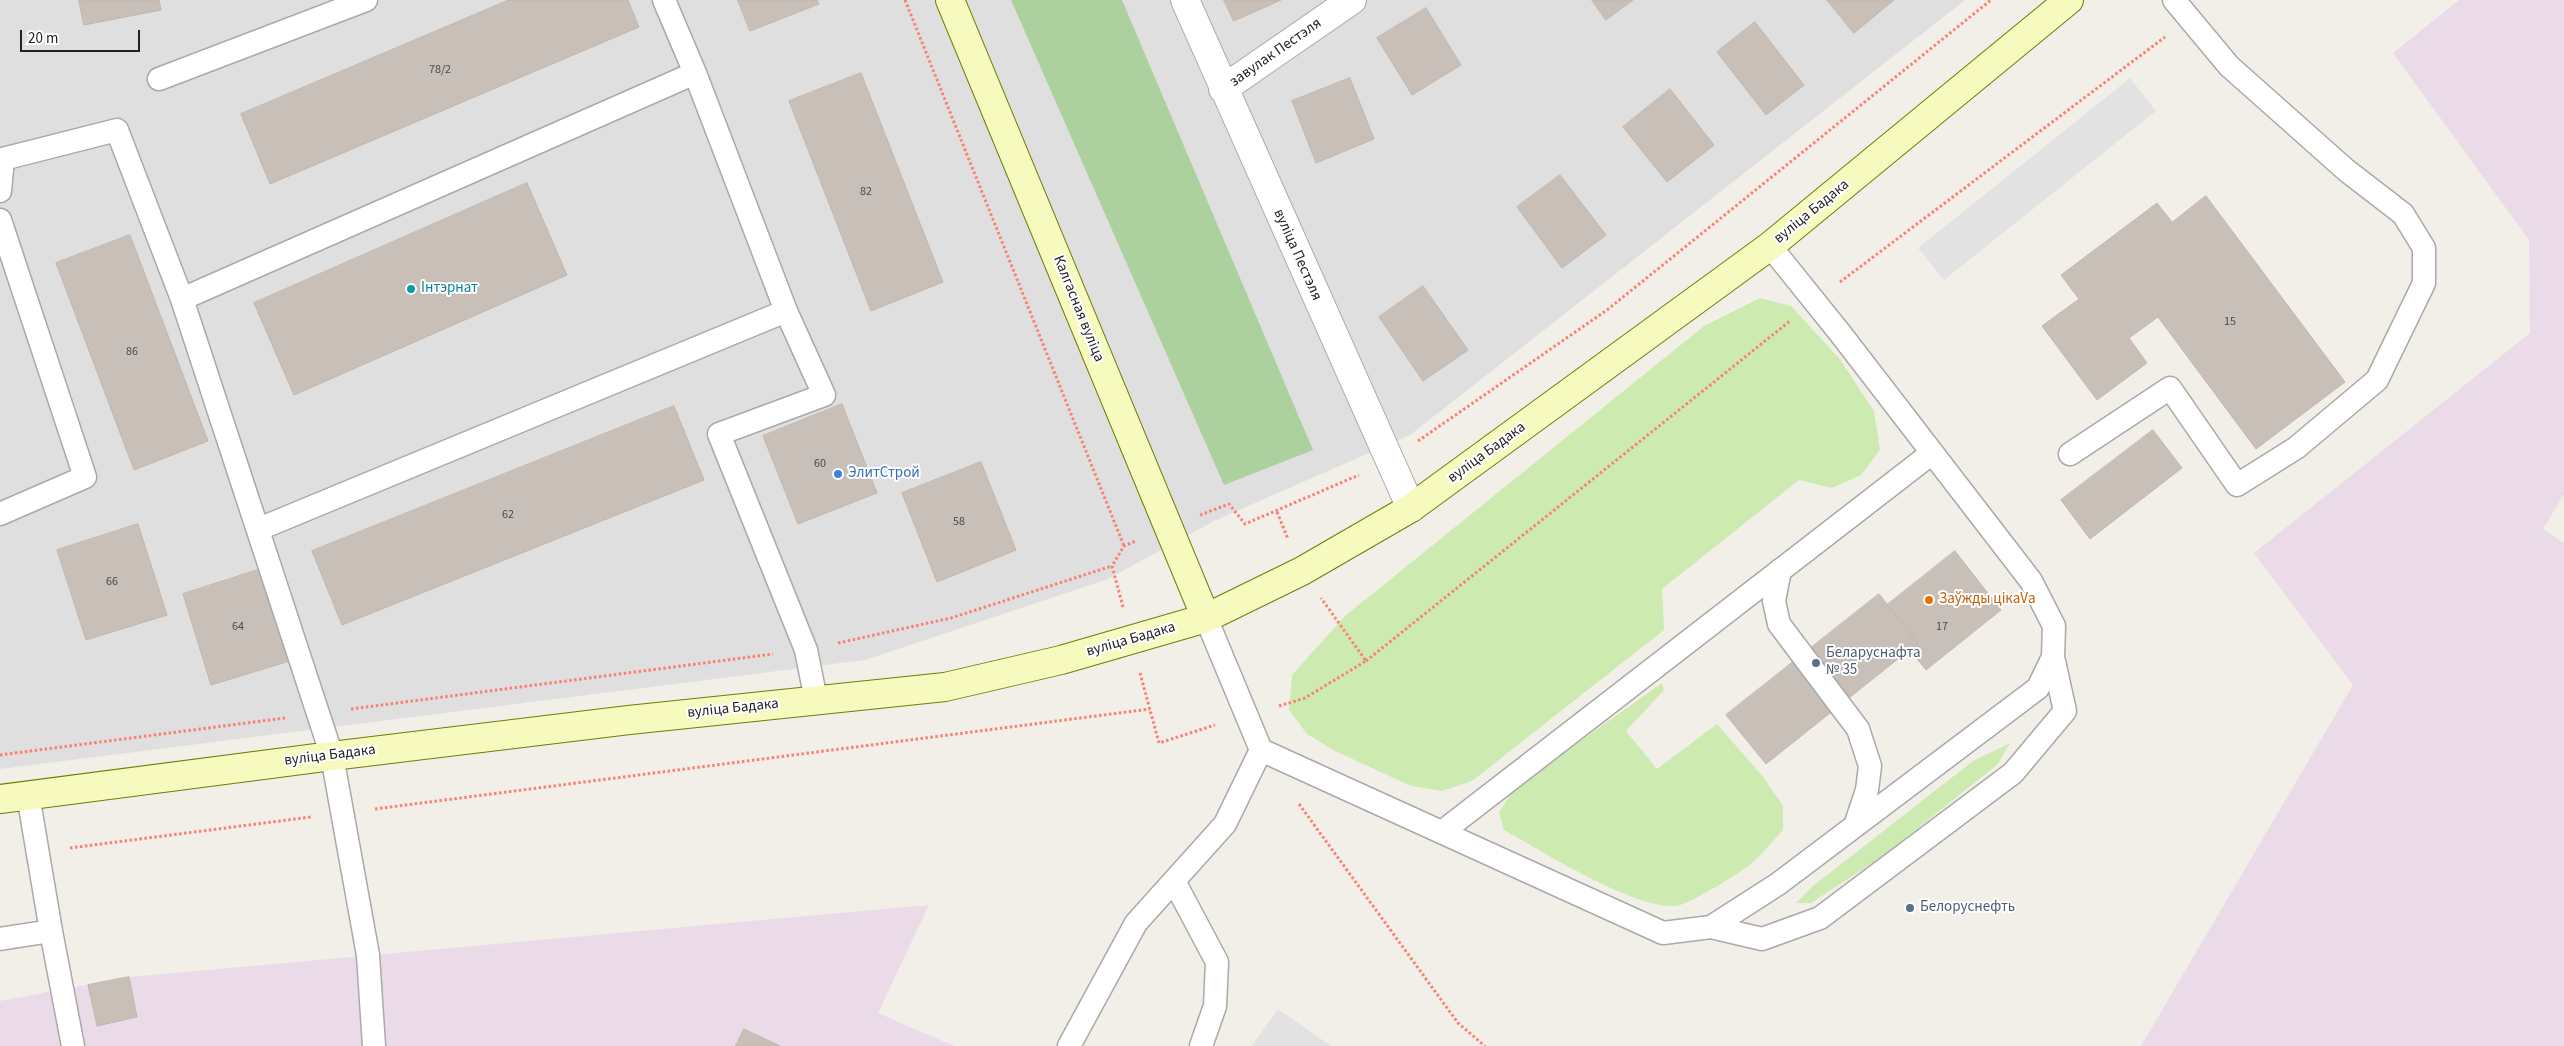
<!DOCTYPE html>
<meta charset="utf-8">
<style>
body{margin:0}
#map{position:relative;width:2564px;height:1046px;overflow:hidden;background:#f2efe9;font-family:"Source Sans 3",sans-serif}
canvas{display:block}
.scale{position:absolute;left:20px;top:30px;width:120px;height:22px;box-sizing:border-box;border:2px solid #222;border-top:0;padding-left:6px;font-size:15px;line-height:18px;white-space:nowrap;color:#222;-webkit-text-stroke:4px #fff;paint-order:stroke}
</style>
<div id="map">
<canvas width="2564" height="1046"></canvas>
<div class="scale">20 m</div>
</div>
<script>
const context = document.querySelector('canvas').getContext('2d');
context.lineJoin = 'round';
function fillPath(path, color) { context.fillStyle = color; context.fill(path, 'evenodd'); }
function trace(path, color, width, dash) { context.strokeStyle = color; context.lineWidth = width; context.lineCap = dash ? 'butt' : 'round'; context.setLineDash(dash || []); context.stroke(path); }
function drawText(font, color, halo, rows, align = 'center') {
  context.font = font + ' "Source Sans 3",sans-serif'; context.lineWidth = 4; context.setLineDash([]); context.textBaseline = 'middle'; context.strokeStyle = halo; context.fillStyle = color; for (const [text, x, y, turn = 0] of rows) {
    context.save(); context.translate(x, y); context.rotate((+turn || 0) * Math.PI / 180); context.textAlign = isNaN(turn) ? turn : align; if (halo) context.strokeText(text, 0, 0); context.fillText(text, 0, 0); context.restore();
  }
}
fillPath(new Path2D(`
 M0 0H1965L1410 435 1214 521 1108 579 865 660 0 769Z`), '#e0dfdf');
fillPath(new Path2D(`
 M2459 0H2564V494L2543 529 2564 543V1046H2141L2353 685 2254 553 2530 333 2529 240 2393 53Z
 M929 905 878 1013 954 1046H0V1001L129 977Z`), '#ebdbe8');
fillPath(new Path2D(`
 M1760 298 1791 306 1839 358 1874 411 1880 450 1861 475 1832 488 1799 480 1662 589 1664 630 1472 781 1442 791 1411 786 1335 751 1307 734 1289 710 1292 675 1345 616 1704 326Z
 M1662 683 1664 690 1626 731 1657 769 1717 724 1764 778 1783 806V830C1773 841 1763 853 1752 863 1742 872 1688 905 1676 906 1633 909 1544 852 1504 830L1499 813 1513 789Z
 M2010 743 1998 764 1883 856 1811 903H1796L1813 886 1973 761Z`), '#cdebb0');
fillPath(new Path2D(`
 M1011 0H1122L1313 450 1224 485Z`), '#add19e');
fillPath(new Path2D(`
 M2130 78 2156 111 1944 280 1918 248Z
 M1278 1009 1331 1046H1252Z`), '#e2e2e2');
const building = new Path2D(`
 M79 0H159L161 10 84 25Z
 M509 0H628L639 27 270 184 241 114Z
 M738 0H817L819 4 750 31Z
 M1224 0H1281L1234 21Z
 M1592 0H1633L1606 20Z
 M1827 0H1894L1854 33Z
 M1426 8 1461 65 1412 95 1377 38Z
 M1755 22 1804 85 1766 115 1717 52Z
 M861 73 943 282 871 311 789 101Z
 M1350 78 1374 139 1316 163 1292 101Z
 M1670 89 1714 145 1667 182 1623 127Z
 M1560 175 1606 235 1562 268 1517 207Z
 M527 183 567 275 294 395 254 303Z
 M2206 196 2345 382 2256 449 2158 317 2129 338 2147 363 2097 400 2042 326 2079 299 2061 275 2157 203 2172 222Z
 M130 235 208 441 134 470 56 263Z
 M1423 286 1468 350 1423 381 1379 317Z
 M842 404 877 493 798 524 763 436Z
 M674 406 704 480 342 625 312 551Z
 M2153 430 2182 468 2090 539 2061 500Z
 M981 462 1016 550 937 582 902 493Z
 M138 524 167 615 86 640 57 550Z
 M1955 551 2001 610 1926 670 1910 650 1918 643 1887 605Z
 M264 568 293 660 211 685 183 594Z
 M1879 594 1918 643 1766 764 1726 715Z
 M129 977 137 1017 97 1026 88 985Z
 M744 1029 780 1046H736Z`);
fillPath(building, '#c7bfb8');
trace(building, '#c4b6ab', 1);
const lane = new Path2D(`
 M159 79 366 0
 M0 191 3 159 117 130 182 299 332 756 368 955 374 1046
 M0 220 85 477 0 514
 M182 299 695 73 664 0
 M786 311 824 395 719 434 806 650 816 700
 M2070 454 2170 388 2237 485 2296 448 2377 380 2424 283V248L2403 214 2346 170 2229 66 2174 0
 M259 529 786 311 695 73
 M1780 570 1774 601 1779 624 1858 729 1870 766 1867 790 1855 826
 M1261 750 1663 933 1711 927 1778 884 2038 688 2053 657 2054 626 2031 581 1840 333 1770 246
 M1442 832 1932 453
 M1174 881 1217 962 1215 1006 1201 1046
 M1711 927 1762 939 1820 918 2013 773 2065 711 2053 657
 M51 931 73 1046
 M0 939 51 931 28 795
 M1069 1046 1136 923 1225 824 1261 750 1206 618`);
const street = new Path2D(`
 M1185 0 1411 508
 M1223 89 1352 0`);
const secondary = new Path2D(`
 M950 0 1206 618
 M0 799 332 756 629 720 945 687 1061 660 1206 618 1302 571 1411 508 1770 246 2069 0`);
trace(lane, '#a9a9a9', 25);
trace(street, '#a9a9a9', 30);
trace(secondary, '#707d05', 30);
trace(new Path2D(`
 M905 0 1124 546
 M1840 282 2165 37
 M1418 441 1607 310 1991 0
 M1277 512 1288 539
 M1200 515 1229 504 1245 524 1359 475
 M1123 607 1112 566 1124 546 1136 541
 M838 643 951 618 1112 566
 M1366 661 1790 321
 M1140 673 1159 743 1215 725
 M1279 706 1305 698 1366 661 1321 598
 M351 709 773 654
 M0 755 285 718
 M1299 804 1458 1023 1485 1046
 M375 809 1150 709
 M70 848 311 817`), '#fa8072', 3, [2.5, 2.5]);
trace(lane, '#fff', 22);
trace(street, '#fff', 28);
trace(secondary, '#f7fabf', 28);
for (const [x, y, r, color] of [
 [411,289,5,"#0f9aa8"],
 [838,474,5,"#3f7fe0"],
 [1929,600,5,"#e8710a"],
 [1816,663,5,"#5c6f8a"],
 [1910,908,5,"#5c6f8a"]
]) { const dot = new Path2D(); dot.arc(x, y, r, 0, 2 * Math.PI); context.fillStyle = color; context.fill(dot); trace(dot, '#fff', 2); }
drawText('12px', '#4b4948', null, [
 ["78/2",440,70],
 ["82",866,192],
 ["15",2230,322],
 ["86",132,352],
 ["60",820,464],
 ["62",508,515],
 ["58",959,522],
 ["66",112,582],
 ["64",238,627],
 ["17",1942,627]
]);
drawText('15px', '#222', '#fff', [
 ["завулак Пестэля",1276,53,-35],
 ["вуліца Бадака",1812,212,-39],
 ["вуліца Пестэля",1297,255,66],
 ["Калгасная вуліца",1078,309,68],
 ["вуліца Бадака",1487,453,-36],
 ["вуліца Бадака",1131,640,-16],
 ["вуліца Бадака",733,709,-6],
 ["вуліца Бадака",330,756,-7]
]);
drawText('15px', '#0d838f', '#fff', [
 ["Інтэрнат",421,289]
], 'left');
drawText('15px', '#366cbe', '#fff', [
 ["ЭлитСтрой",848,474]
], 'left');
drawText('15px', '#c56008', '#fff', [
 ["Заўжды цікаVа",1939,600]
], 'left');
drawText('15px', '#4e5e75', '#fff', [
 ["Беларуснафта",1826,654],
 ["№ 35",1826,671],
 ["Белоруснефть",1920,908]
], 'left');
</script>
